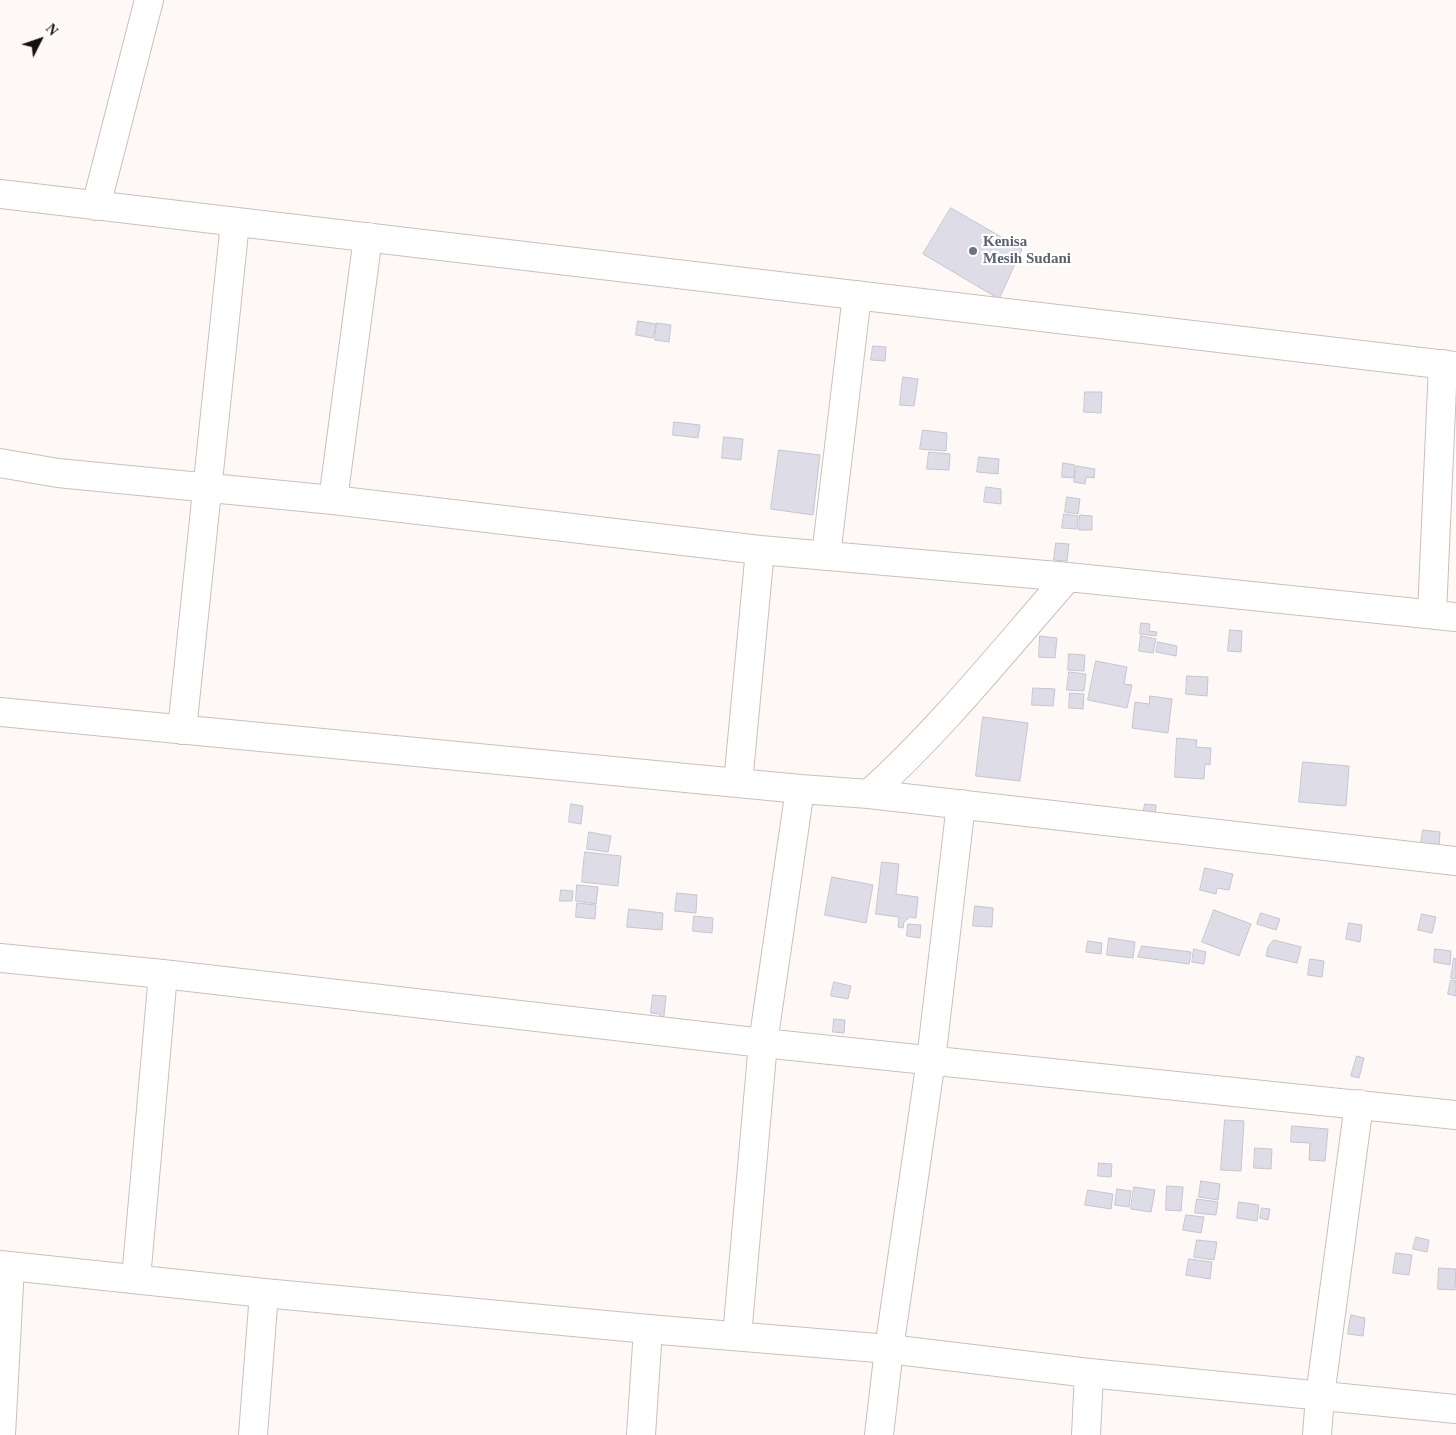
<!DOCTYPE html>
<style>
body{margin:0}
#map{position:relative;width:1456px;height:1435px;overflow:hidden;background:#fef9f6;font-family:Georgia,serif}
canvas{display:block}
.north{position:absolute;left:15px;top:15px;width:50px;height:50px;-webkit-text-stroke:4px #fff;paint-order:stroke;rotate:49deg;font-size:14px;font-weight:700;line-height:20px;text-align:center;color:#15110e}
.north::after{content:'';display:block;margin:auto;width:18px;height:22px;background:#15110e;clip-path:polygon(50% 0,100% 100%,50% 72%,0 100%)}
</style>
<div id="map">
<canvas width="1456" height="1435"></canvas>
<div class="north">N</div>
</div>
<script>
const context = document.querySelector('canvas').getContext('2d');
context.lineJoin = 'round';
function fillPath(path, color) { context.fillStyle = color; context.fill(path, 'evenodd'); }
function trace(path, color, width, dash) { context.strokeStyle = color; context.lineWidth = width; context.lineCap = dash ? 'butt' : 'round'; context.setLineDash(dash || []); context.stroke(path); }
function drawText(font, color, halo, rows, align = 'center') {
  context.font = font + ' Georgia,serif'; context.lineWidth = 4.5; context.setLineDash([]); context.textBaseline = 'middle'; context.strokeStyle = halo; context.fillStyle = color; for (const [text, x, y, turn = 0] of rows) {
    context.save(); context.translate(x, y); context.rotate((+turn || 0) * Math.PI / 180); context.textAlign = isNaN(turn) ? turn : align; if (halo) context.strokeText(text, 0, 0); context.fillText(text, 0, 0); context.restore();
  }
}
const building = new Path2D(`
 M951 208 1022 249 999 299 923 254Z
 M638 321 656 324 653 338 636 335Z
 M657 323 671 325 669 342 655 340Z
 M873 346 886 347 885 361 871 360Z
 M903 377 918 379 914 406 900 405Z
 M1085 392H1102L1101 413 1084 412Z
 M674 422 700 425 698 438 673 435Z
 M923 430 947 433 946 451 920 449Z
 M724 437 743 439 741 460 722 458Z
 M779 450 820 455 813 515 771 509Z
 M929 452 950 454 949 470 927 469Z
 M979 457 999 459 998 474 977 472Z
 M1063 463 1075 465 1074 478 1062 477Z
 M1077 466 1095 469 1094 478 1086 477 1085 484 1074 482Z
 M986 487 1001 489V504L984 502Z
 M1067 497 1080 499 1078 514 1065 512Z
 M1064 514 1078 516 1077 529 1062 528Z
 M1080 515 1092 516V530H1079Z
 M1056 543 1069 544 1067 561 1054 560Z
 M1141 623 1150 624 1149 631 1157 632 1156 636 1140 634Z
 M1230 630 1242 631 1241 652 1228 651Z
 M1040 636 1057 638 1055 658 1039 657Z
 M1141 636 1156 639 1153 653 1139 651Z
 M1158 642 1177 646 1176 656 1156 652Z
 M1069 654 1085 655 1084 671 1068 670Z
 M1096 661 1127 667 1124 684 1132 685 1127 708 1088 700Z
 M1069 672 1086 674 1084 691 1067 690Z
 M1187 676 1208 677 1207 696 1186 694Z
 M1033 688 1055 689 1053 706 1032 705Z
 M1070 693 1084 694 1083 709 1069 708Z
 M1150 696 1172 699 1168 733 1132 728 1135 702 1149 704Z
 M983 717 1028 723 1020 781 976 776Z
 M1177 738 1197 740 1196 747 1211 748 1210 765 1205 764 1204 779 1175 777Z
 M1303 762 1349 766 1346 806 1299 802Z
 M571 804 583 806 581 824 569 822Z
 M1145 804 1156 805 1155 816 1143 815Z
 M1423 830 1440 832 1439 847 1421 845Z
 M589 832 611 836 608 852 587 849Z
 M585 852 621 856 618 886 582 882Z
 M882 862 899 864 896 894 918 897 916 918 910 917 904 922 903 928 898 927 899 917 876 914Z
 M1205 868 1233 874 1229 890 1217 888 1216 894 1200 890Z
 M832 877 873 885 866 923 825 915Z
 M577 885 598 887 596 904 576 901Z
 M561 890 573 891 572 901H560Z
 M677 893 697 895 696 913 675 911Z
 M577 903 596 905 595 919 576 917Z
 M975 906 993 908 992 927 973 926Z
 M629 909 663 913 662 930 627 927Z
 M1214 910 1251 924 1239 956 1202 942Z
 M1261 913 1280 919 1276 930 1257 924Z
 M1422 914 1436 917 1432 933 1418 930Z
 M694 916 713 918 712 933 693 931Z
 M1349 923 1362 925 1360 942 1346 939Z
 M908 924 921 925 920 938 907 936Z
 M1109 938 1135 942 1133 958 1107 955Z
 M1274 940 1301 947 1297 963 1266 956 1268 947Z
 M1088 941 1102 943 1101 954 1086 952Z
 M1142 946 1191 952 1189 964 1138 957Z
 M1194 949 1206 952 1204 964 1192 962Z
 M1435 949 1451 951 1450 965 1434 962Z
 M1454 958 1456 959V979L1451 978Z
 M1310 959 1324 961 1322 977 1308 975Z
 M1451 980 1456 981V996L1448 994Z
 M834 982 851 986 848 999 831 996Z
 M653 995 666 996 663 1025 659 1024 660 1014 651 1013Z
 M834 1019 845 1020 844 1033 833 1032Z
 M1357 1056 1364 1058 1359 1078 1351 1076Z
 M1225 1120 1244 1121 1241 1171 1221 1170Z
 M1292 1126 1328 1129 1325 1161 1309 1160 1310 1143 1291 1142Z
 M1255 1148 1272 1149 1271 1169 1254 1168Z
 M1099 1163 1112 1164 1111 1177 1098 1176Z
 M1201 1181 1220 1184 1218 1200 1199 1197Z
 M1167 1186 1183 1187 1181 1211 1166 1210Z
 M1134 1187 1155 1190 1151 1212 1131 1209Z
 M1117 1189 1131 1191 1129 1207 1115 1205Z
 M1088 1190 1113 1194 1111 1209 1085 1205Z
 M1197 1199 1218 1202 1216 1215 1195 1213Z
 M1239 1202 1259 1205 1257 1221 1237 1218Z
 M1262 1208 1270 1209 1268 1220 1260 1218Z
 M1186 1215 1204 1217 1201 1233 1183 1230Z
 M1416 1237 1429 1240 1427 1252 1413 1249Z
 M1197 1240 1217 1242 1214 1260 1194 1257Z
 M1396 1253 1412 1255 1409 1275 1393 1273Z
 M1189 1259 1212 1262 1210 1279 1186 1275Z
 M1439 1268 1456 1269 1455 1290 1438 1289Z
 M1351 1315 1365 1318 1363 1336 1348 1334Z`);
fillPath(building, '#dedce7');
trace(building, '#c6c4cf', 1);
const minor = new Path2D(`
 M0 194 1456 366
 M96 206 149 0
 M0 463 58 473 333 500 760 550 1068 577 1456 617
 M333 500 368 237
 M826 556 857 295
 M1432 614 1443 364
 M0 712 800 789 869 794 1456 861
 M182 730 235 223
 M738 783 760 550
 M869 794C942 728 1003 651 1068 577
 M0 958 163 974 763 1043 1456 1115
 M0 1265 264 1293 648 1329 889 1349 1089 1373 1456 1409
 M136 1279 163 974
 M737 1336 763 1043 800 789
 M1 1435 10 1266
 M253 1435 264 1293
 M641 1435 648 1329
 M879 1435 889 1349 931 1060 961 804
 M1086 1435 1089 1373
 M1317 1435 1320 1396 1359 1104`);
trace(minor, '#cbc0b9', 30);
trace(minor, '#fff', 28);
for (const [x, y, r, color] of [
 [973,251,5,"#6b7280"]
]) { const dot = new Path2D(); dot.arc(x, y, r, 0, 2 * Math.PI); context.fillStyle = color; context.fill(dot); trace(dot, '#fff', 2); }
drawText('bold 15px', '#5b616d', '#fff', [
 ["Kenisa",983,242],
 ["Mesih Sudani",983,259]
], 'left');
</script>
